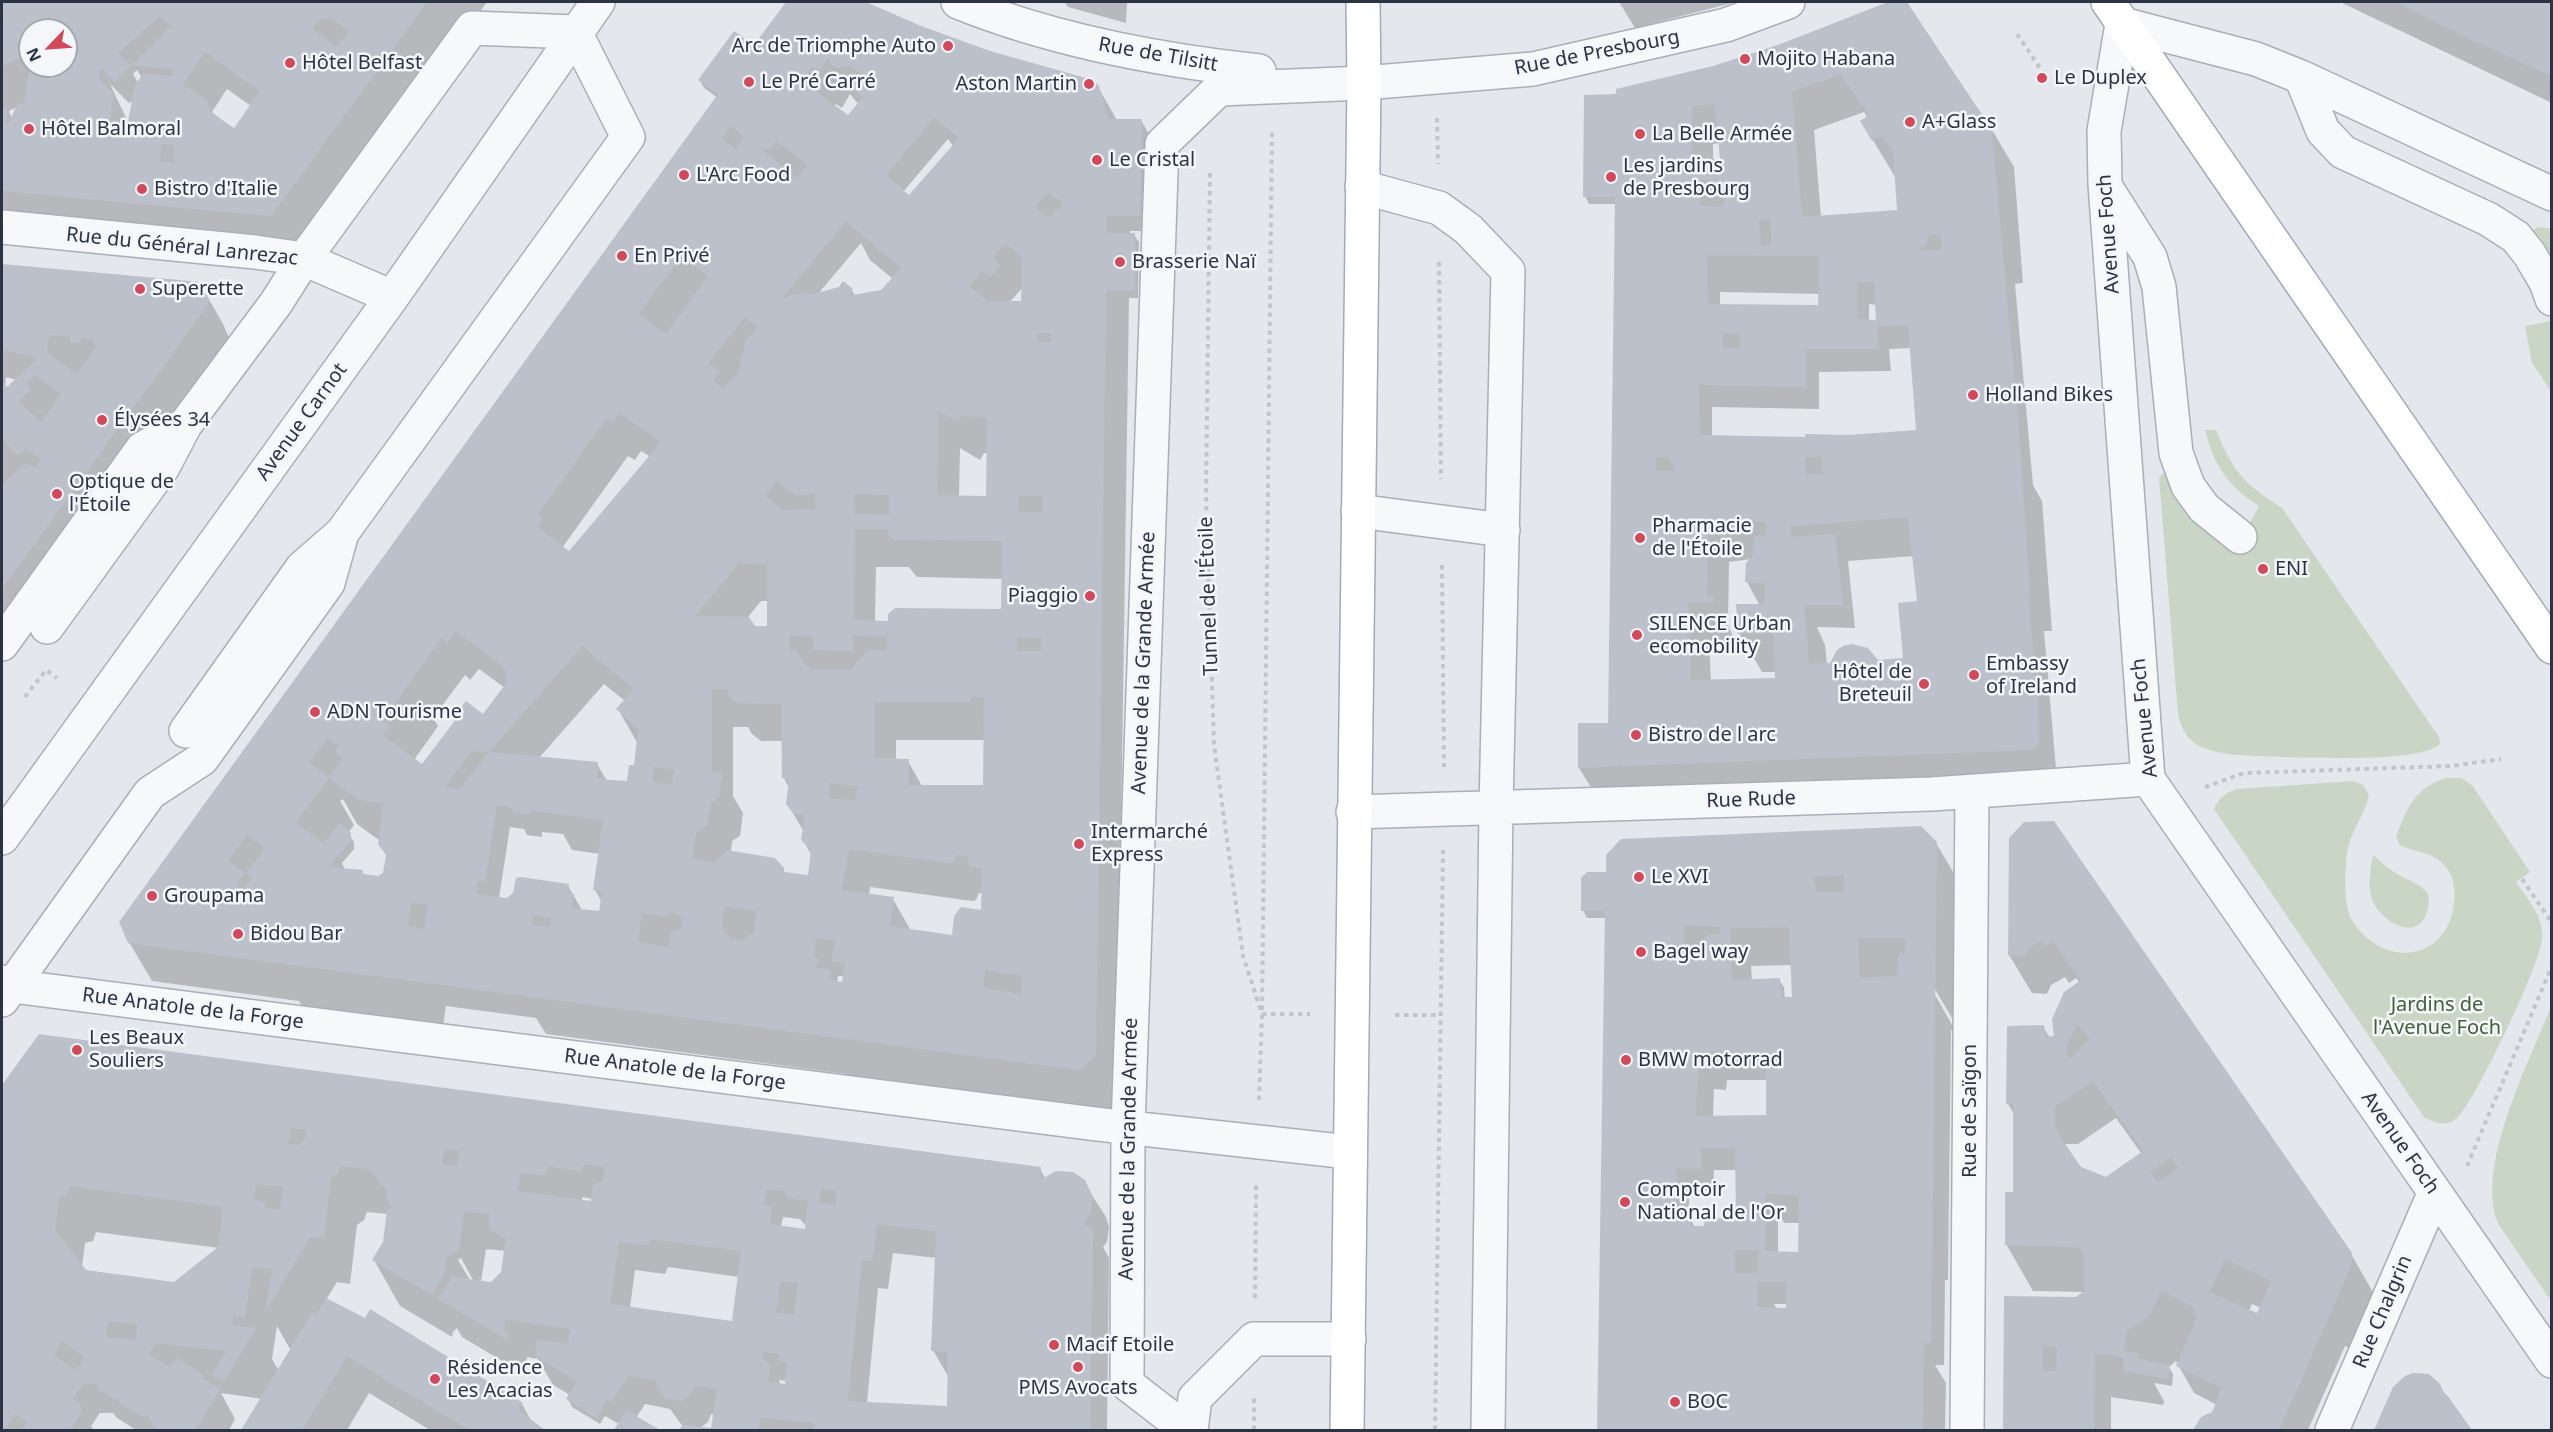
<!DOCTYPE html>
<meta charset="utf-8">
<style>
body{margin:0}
#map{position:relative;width:2553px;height:1432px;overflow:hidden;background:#e4e7ec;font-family:"Noto Sans",sans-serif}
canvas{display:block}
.frame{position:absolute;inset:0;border:3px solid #2b3445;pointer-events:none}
.north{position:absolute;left:18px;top:18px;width:60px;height:60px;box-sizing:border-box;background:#f4f6f9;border:2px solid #a4a8b1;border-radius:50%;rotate:245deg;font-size:16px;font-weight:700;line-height:24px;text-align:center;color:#2b3445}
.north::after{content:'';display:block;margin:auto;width:21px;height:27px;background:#d1495b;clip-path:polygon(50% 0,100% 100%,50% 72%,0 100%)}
</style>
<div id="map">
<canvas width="2553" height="1432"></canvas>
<div class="frame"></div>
<div class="north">N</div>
</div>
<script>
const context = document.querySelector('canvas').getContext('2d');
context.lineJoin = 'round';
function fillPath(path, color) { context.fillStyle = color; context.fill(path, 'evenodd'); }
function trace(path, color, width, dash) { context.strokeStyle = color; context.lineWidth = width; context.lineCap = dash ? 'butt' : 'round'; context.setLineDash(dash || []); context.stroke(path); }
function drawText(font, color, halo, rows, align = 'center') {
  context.font = font + ' "Noto Sans",sans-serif'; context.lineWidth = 5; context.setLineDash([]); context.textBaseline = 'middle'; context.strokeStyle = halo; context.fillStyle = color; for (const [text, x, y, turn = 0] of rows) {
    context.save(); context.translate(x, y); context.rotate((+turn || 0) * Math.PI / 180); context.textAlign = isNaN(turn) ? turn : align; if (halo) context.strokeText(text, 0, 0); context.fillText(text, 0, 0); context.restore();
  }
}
fillPath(new Path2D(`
 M2538 227 2551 229V254L2533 230Z
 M2551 321H2552L2551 391 2532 363 2525 326Z
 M2205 430H2216C2234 473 2243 483 2282 508L2439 737 2440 744C2418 766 2272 756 2235 755 2205 750 2185 747 2178 714L2159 477 2166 472C2184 507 2198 534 2235 552L2259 506C2228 486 2214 466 2205 430Z
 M2447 778H2461L2472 785 2530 872 2516 882C2528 900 2544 916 2542 939 2540 965 2476 1099 2458 1117 2447 1128 2435 1123 2424 1117L2214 809C2219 798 2225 793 2237 789L2353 781 2363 785 2369 795C2363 821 2347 834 2346 863 2345 883 2343 909 2355 925 2387 969 2447 960 2454 904 2456 888 2454 874 2442 863 2432 852 2413 852 2400 845L2396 837C2407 808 2415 787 2447 778Z
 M2373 855C2380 861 2386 867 2394 872 2403 879 2418 882 2426 891 2430 896 2429 902 2428 908 2420 947 2377 920 2371 896 2368 882 2371 869 2373 855Z
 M2551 1007V1301L2499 1225C2473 1170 2530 1060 2551 1007Z`), '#c9d6c5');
fillPath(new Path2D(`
 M2 2H487L440 65 293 254 2 227ZM30 30H66V66H30ZM137 70 142 78 138 83 133 74ZM110 84 129 103 134 99 129 124ZM227 89 251 106 234 130 212 112ZM18 107 12 119 9 111Z
 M788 2H863L921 28 1098 87 1118 122 1141 120 1150 136 1148 231H1130V235H1134L1139 242 1138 298H1129L1119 965 1122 1102 1106 1116 850 1082 846 1074 546 1034 536 1018 446 1006 443 1027 303 1008 299 1001 152 981 129 942 718 98 704 88 700 80 754 49ZM850 94 859 105 849 117 834 106 836 104 842 108ZM948 139 953 146 909 197 903 192ZM861 243 870 260 893 279 882 292 855 296 852 290 840 288 818 294ZM1023 287 1022 303H1009ZM960 448 980 460 984 453H988L987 497H959ZM641 451 651 457 570 553 562 548 628 456 635 460ZM876 567H909L917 577 1003 579V610L875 622ZM761 601H769L768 627 754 628 748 617ZM479 669 505 688 484 716 422 766 414 760 438 726 433 718 465 675 470 680ZM604 684 625 701 618 709 638 744 636 767 628 783 607 781 597 764 539 758ZM733 727H748L752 734 761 741H783L784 778 789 788 787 803 804 832 803 840 812 856 809 877 785 874 783 869 731 852 732 841 740 836 743 813 733 796ZM896 740H985L984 786H922L908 761 896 760ZM343 799 357 824 380 841 387 857 384 874 378 878 365 876 362 871 345 870 342 863 354 849V842L348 833 354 825 340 801ZM510 827 524 829 527 835 542 837V832L563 834 572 850 600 854 595 890 602 902 600 912 582 910 568 886 507 899 499 898ZM870 887 972 901 976 900 979 893H983V911L954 937 911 931 893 899 869 895ZM838 976H843V983H837Z
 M1064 2H1127L1126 23 1068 7Z
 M1619 2H1736L1635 28Z
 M1892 2H1906L1991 128 2014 167 2023 283 2015 284 2033 485 2042 501 2052 631H2044L2056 768 2048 778 1593 791 1579 768 1609 724 1616 204H1589L1585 196 1617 96 1778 47ZM1864 112 1868 118 1862 122 1897 180 1899 211 1821 217 1814 130ZM1720 143 1721 161H1713V144ZM1720 292 1820 294 1819 306H1720ZM1869 304 1877 305 1878 321H1869ZM1911 348 1918 432 1807 438 1712 436V407L1819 409V372L1891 371 1889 349ZM1914 556 1920 603 1905 659 1827 664 1825 645 1817 627 1855 628 1848 561ZM1751 559 1747 582 1760 606 1739 633 1762 672H1777V679L1711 681 1709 641H1735L1728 625 1729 562Z
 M2340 2H2552V103Z
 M2 266 200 284 222 322 231 342 2 658ZM6 377 17 380 7 389 5 387Z
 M2011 839 2351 1254 2378 1301 2360 1353 2345 1346 2308 1430H2195L2213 1414 2217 1405 2194 1393 2176 1361 2169 1367 2173 1374 2172 1386 2154 1383 2164 1401 2163 1405 2111 1397V1430H2004L2005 1297 2076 1299 2085 1292 2033 1291 2006 1244 2016 1193 2015 1116 2008 1104 2043 1027 2050 1038 2056 1037 2080 983 2076 978 2069 983 2065 977 2051 985 2047 994 2032 993 2009 955ZM2116 1118 2141 1153 2105 1178 2080 1168 2063 1144H2078ZM2252 1304 2261 1308 2258 1315 2249 1311Z
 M1936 843 1959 882 1956 1025 1932 984 1930 986 1955 1030H1951L1948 1280H1945L1944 1365H1935L1946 1383 1945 1430H1599L1606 918H1587L1583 910 1607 874ZM1792 965 1793 998 1785 999 1784 987 1779 980 1752 981 1751 966ZM1727 1080H1768V1118L1713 1117 1714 1089 1726 1090ZM1714 1170H1737V1220L1705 1227H1695L1689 1217V1191H1713ZM1778 1212 1784 1223H1800V1253H1778ZM1774 1304H1788V1310L1777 1309Z
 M40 1035 1040 1169 1045 1178H1081L1106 1217 1109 1227 1107 1242 1103 1247 1109 1258 1107 1430H681L683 1427 670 1409 645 1404 636 1418 658 1430H616L619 1424 605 1416 600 1424 572 1407 568 1399 570 1395 553 1385 538 1359 527 1357 526 1367 529 1377 462 1337 457 1328 453 1332 452 1337 400 1306 374 1260 384 1243 388 1214 367 1212 364 1220 357 1225 350 1284 337 1282 326 1300 522 1404 534 1426 542 1430H430L369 1393 347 1430H243L262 1399 221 1393 235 1419 229 1430H136L117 1418 113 1413H100L91 1426 94 1430H2V1087ZM582 1197 593 1199 592 1203 582 1201ZM783 1217 800 1219 807 1227V1231L781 1227ZM96 1232 219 1248 175 1283 85 1272 82 1267 85 1243 93 1241ZM486 1249 506 1251 503 1273 492 1283 481 1282ZM893 1253 937 1258 933 1350 949 1378V1408L867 1403 878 1288 888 1289ZM461 1258 473 1280H470L458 1260ZM668 1267 739 1277 733 1323 630 1308 635 1270 665 1274ZM277 1326 291 1351 279 1371 272 1359ZM779 1380 787 1381 786 1386 780 1385ZM711 1414 715 1415 712 1430 700 1428 708 1422Z
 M2439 1385 2470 1430H2376L2395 1388Z`), '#0003');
fillPath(new Path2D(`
 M2 2H427L271 216 2 191V107L7 108 6 122H9L18 103H25L29 66H66V37L69 36 66 30 57 24 49 30H30V53L2 66V31L4 22H2ZM160 16 171 27 132 65 173 69 172 76 143 74 135 85 126 132 109 131 113 93 99 80 100 67 115 82 130 66 118 53ZM331 18 349 31 337 47 312 29 320 19ZM205 52 260 91 234 128 209 111 208 102 183 84ZM161 144 175 145 174 163 160 162Z
 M786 2H866L921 26 990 51 1093 80 1099 86 1108 119H1142L1140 216H1107V233H1135V291H1106L1096 1056 1079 1070 128 943 119 922 718 94 698 80 734 31 754 45ZM828 57 831 64 837 68 850 66 864 76 858 75 852 81V88L863 97 848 115 802 81 813 66 820 71ZM934 117 959 138 909 195 886 175ZM731 126 745 137 735 149 722 139ZM776 141 808 165 797 178 762 150 770 148ZM1048 192 1061 202V209L1055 211 1052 216H1045L1035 207ZM846 221 901 268 881 290 847 296 853 289 843 281 839 287 809 295 808 292 782 298ZM1005 243 1022 257 1021 301H988L969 286 982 271 988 276H991L1000 266 993 258ZM681 257 708 276 666 334 638 314ZM745 317 758 327 746 341 738 373 723 389 713 381 720 372 708 363ZM1038 333H1051L1052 342 1037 343ZM938 411 958 422 962 415 987 418 986 496 937 495ZM619 413 661 442 569 551 537 527 542 518 538 514 606 418 612 422ZM777 481 795 495 815 494V509L782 510 765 496ZM854 494 889 495V515L855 514ZM1019 496H1043V512H1018ZM855 529H888V535L893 539 1002 541 1001 609 895 608 888 614V621L854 620ZM739 563 767 564V626H755L749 617 695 616ZM456 631 505 668 507 682 483 714 466 701 457 712 460 714 422 764 382 735 390 726 383 721 442 637 448 642ZM790 635 813 636V650L853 651V635L887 636V650H868L851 669H810L795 650H789ZM1017 637 1041 638V651H1017ZM582 646 634 689 616 709 638 729 634 765H629L627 781 597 779 598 762 489 752 460 789 445 786 472 751 489 752ZM712 689H728V695L738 703 781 704 782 778 789 779 786 804 793 813 805 815 801 840 811 850 808 875 784 872V868L775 858 726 850 715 863 692 858 696 833 707 826 711 803 719 797 722 773 712 772ZM971 697H984L983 785H908L909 759 875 758V702H971ZM328 738 339 746 335 752 343 758 329 778 359 800 383 803 378 844 386 855 383 873 378 876 363 874V870L328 867 351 841V833L340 823 324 843 295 823 329 778 309 762ZM653 767 674 769 672 784 653 783ZM829 783 858 786 855 801 829 798ZM497 805 513 808 512 812 529 815 530 810 603 820 593 890 602 892 599 911 572 908 574 893H568L569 884 521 877 516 878 513 893 507 898 476 894 477 881H485ZM247 835 265 848 246 874 252 878 243 889 236 884 245 873 228 861ZM849 849 949 863 954 861 957 855 968 856 967 863 970 867 982 868 981 910 961 907 954 916 952 935 890 926 894 897 842 890ZM411 903 428 904 424 929 408 926ZM724 906 757 911 754 932 743 941 730 939 722 927ZM642 913 665 917 670 913H677L682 918V928L671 932 669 947 638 942ZM533 915 551 918V927L532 925ZM816 938 835 940 832 961 845 963 842 982 830 980 831 970 816 968 818 960 814 956ZM985 970 1023 976 1021 994 983 988Z
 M1888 2H1907L1994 133H1992L2019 431 2030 593H2028L2038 703 2039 743 2031 750 1622 766 1619 763 1620 766 1578 768V723H1608L1615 197H1583L1584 95 1616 94V89L1713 66 1778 45ZM1840 74 1869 115 1860 121 1872 141 1882 135 1893 151 1897 210 1802 217 1792 92ZM1715 104 1720 159H1692V106ZM1691 180H1713L1714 188 1723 189 1724 207 1700 206V185H1692ZM1770 219 1772 246H1761L1759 220ZM1940 234 1942 249 1918 251 1927 243 1929 235ZM1707 255 1819 256 1818 305 1708 304ZM1857 282H1874L1876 320 1857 319ZM1908 325 1916 430 1848 435 1805 434V437L1700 435 1699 385 1806 387V349H1879L1877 326ZM1723 333 1740 334V348H1723ZM1656 457H1667L1673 463 1675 471H1656ZM1805 457H1822V474H1805ZM1908 517 1917 601 1898 603 1903 658 1878 660 1868 648 1852 644 1843 646 1837 650 1830 663 1809 664 1804 605H1843L1835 534 1791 537V526ZM1724 521 1766 522V535L1754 536 1753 555 1746 563 1745 582 1765 583 1764 604H1736L1738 634 1774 633 1775 678 1691 680 1688 603H1714L1713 596H1707L1708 524Z
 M2397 2H2552V76L2470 39Z
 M2 264 201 282 209 303 2 589V485L25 463 35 468 41 459 26 449 17 455 2 439V381L7 387 36 360 33 356 2 350ZM49 335 70 337 71 343H80L81 338H92L96 348 76 374 47 352ZM35 375 61 394 41 422 18 402 31 389 26 384Z
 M2054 821 2352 1253V1264L2279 1430H2193L2201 1417 2212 1412 2222 1388 2176 1366 2198 1316 2193 1313 2194 1307 2161 1291 2148 1318 2127 1330 2124 1351 2138 1353 2137 1359 2170 1365 2168 1379 2124 1371 2123 1357 2095 1353 2094 1429 2003 1430 2004 1296 2076 1297 2084 1291V1253L2078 1247 2005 1245V1192H2013V1104H2006L2007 1026 2044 1025 2046 1037 2054 1036 2052 1019 2064 992 2081 980 2053 941 2045 946 2042 940 2029 947 2025 956 2008 955 2009 838 2024 822ZM2077 1024 2090 1038 2069 1060 2066 1048ZM2093 1081 2143 1151 2106 1177 2081 1167 2055 1129V1106ZM2171 1157 2178 1168 2158 1182 2150 1172ZM2225 1259 2272 1281 2257 1313 2209 1292ZM2043 1345 2057 1347 2056 1371H2043Z
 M1921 826 1937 842 1931 1343H1924L1923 1430H1597L1605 911H1581V878L1587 872H1606V855L1621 839ZM1844 875V892H1816L1814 876ZM1684 925 1720 927V934H1708L1700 945 1684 946ZM1789 927 1792 997H1782L1780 978 1732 980 1730 928ZM1858 938H1905V953H1901L1898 957 1897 976 1860 978ZM1711 1051 1766 1052V1115L1696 1116 1698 1061H1710ZM1701 1148H1735L1736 1219 1705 1218 1704 1226H1691V1217L1686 1212H1677L1676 1168 1701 1169ZM1766 1194 1799 1195 1798 1252 1765 1251ZM1735 1250H1759L1758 1273H1735ZM1758 1282H1786V1308L1757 1307Z
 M39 1034 1041 1167 1040 1176 1042 1179 1056 1171 1073 1172 1085 1180 1093 1197 1091 1213 1082 1225 1093 1227 1090 1430H814V1423L760 1417 759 1430H679L683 1425 711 1428 717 1389 695 1386 690 1395 681 1401 663 1398 664 1395 657 1388 656 1380 628 1376 611 1402 607 1399 596 1418 566 1399 577 1381 535 1356 536 1340 568 1344 570 1329 505 1319 504 1332 508 1333V1340L438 1299 452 1277 491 1282 501 1272 506 1237H501L492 1230 489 1226V1214L464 1211 459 1247 455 1252 447 1255 444 1275 432 1295 372 1260 383 1242 387 1210 392 1207 386 1200 387 1191 369 1169 340 1166 338 1173 331 1179 324 1238 310 1237 266 1311 272 1269 252 1268 245 1317 233 1316 232 1326 256 1328 224 1381 213 1375 226 1351 156 1343 148 1354 170 1367 176 1358 204 1376 202 1379 220 1389 195 1430H152L154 1427 148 1415 143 1417 98 1389 97 1384H83L73 1399 80 1404 82 1412 70 1430H22L27 1422 15 1414 4 1430H2V1085ZM291 1128 306 1130 305 1139 298 1145 288 1144ZM445 1149 460 1151 457 1166 442 1165ZM585 1164 605 1167 603 1182H597L593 1185 591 1201 517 1191 520 1173 543 1175 547 1172 548 1166 580 1171ZM256 1184 283 1187 280 1210 265 1208V1202L254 1200ZM69 1186 223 1207 218 1247 174 1282 86 1270 55 1230 59 1196 67 1195ZM821 1188 837 1191 835 1205 819 1203ZM767 1189 785 1191 787 1198 808 1201 805 1229 770 1224 772 1210 770 1206H763ZM877 1224 936 1231 931 1351 948 1352 947 1406 848 1401 862 1260 872 1261ZM651 1239 741 1251 732 1321 610 1304 619 1242 649 1245ZM780 1281 798 1283 794 1315 776 1313ZM108 1321 137 1324 136 1340 106 1337ZM62 1341 85 1357 76 1370 53 1355ZM763 1352 780 1354 779 1361 787 1363 785 1384 768 1382 770 1365 763 1357Z
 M326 1298 365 1318 370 1309 523 1403 518 1410 545 1430H469L347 1356 302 1430H241L312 1313 316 1315Z
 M2413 1373 2429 1374 2440 1384 2445 1396 2447 1395 2472 1430H2374L2393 1387 2405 1376Z
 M626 1410 660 1430H614Z`), '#bbc0ca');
const minor = new Path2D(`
 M958 2C1052 40 1157 60 1259 71
 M2301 77 2323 131 2343 152 2488 219 2516 237 2530 255 2546 282 2552 299
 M1362 187 1439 208 1468 229 1508 271 1496 808 1488 1430
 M2107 189 2150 257 2159 287 2176 453 2188 486 2204 508 2240 537
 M2552 194 2301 77 2256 59 2122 24 2104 131 2105 184 2148 779 2552 1361
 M2 227 255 252 304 259 392 297
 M1358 511 1503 530
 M47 627 163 467 185 425
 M2 644 142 449 185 425 276 303 304 259 472 28 575 32
 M186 731 302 568 342 533
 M1353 812 1932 794 2148 779
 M2 838 392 297 598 2
 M2 982 12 986 1096 1124 1349 1152
 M2 1000 150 793 202 759 328 583 342 533 628 137 575 32
 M1187 1430 1127 1384 1128 1128 1162 144 1219 89 1364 83 1533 69 1726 25 1788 2
 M1191 1430 1195 1398 1254 1339H1349
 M1967 1430 1972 792
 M2332 1430 2434 1194`);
const major = new Path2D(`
 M2108 2 2552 647
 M1347 1430 1364 83 1363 2`);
trace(minor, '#a9aeb7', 36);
trace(major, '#a3abb8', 36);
trace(new Path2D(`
 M2017 34 2044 74
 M1437 118 1438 164
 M1210 173 1206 495 1214 745 1243 956 1261 1011
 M1439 262 1441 479
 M1442 565 1444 767
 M25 697 46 670 57 678
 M2205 787 2244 773 2451 766 2501 759
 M2522 879 2552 923
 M1262 1014H1310
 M1395 1015H1440
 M1259 1100 1262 1014 1272 129
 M2467 1166 2552 966
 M1255 1298 1256 1185
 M1254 1430V1398
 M1435 1430 1443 850`), '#c2c5cb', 4, [4.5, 4.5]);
trace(minor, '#f7f8fa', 33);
trace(major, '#fff', 33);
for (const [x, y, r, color] of [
 [948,46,6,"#d1495b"],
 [1745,59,6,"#d1495b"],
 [290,63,6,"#d1495b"],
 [2042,78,6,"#d1495b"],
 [749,82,6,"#d1495b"],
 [1089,84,6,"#d1495b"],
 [1910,122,6,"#d1495b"],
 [29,129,6,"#d1495b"],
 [1640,134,6,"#d1495b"],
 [1097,160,6,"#d1495b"],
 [684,175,6,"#d1495b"],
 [1611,177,6,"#d1495b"],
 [142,189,6,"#d1495b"],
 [622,256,6,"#d1495b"],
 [1120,262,6,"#d1495b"],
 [140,289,6,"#d1495b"],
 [1973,395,6,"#d1495b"],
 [102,420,6,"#d1495b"],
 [57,494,6,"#d1495b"],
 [1640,538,6,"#d1495b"],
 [2263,569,6,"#d1495b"],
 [1090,596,6,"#d1495b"],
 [1637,635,6,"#d1495b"],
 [1974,675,6,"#d1495b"],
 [1924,684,6,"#d1495b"],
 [315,712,6,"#d1495b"],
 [1636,735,6,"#d1495b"],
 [1079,844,6,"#d1495b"],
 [1639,877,6,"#d1495b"],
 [152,896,6,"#d1495b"],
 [238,934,6,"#d1495b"],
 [1641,952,6,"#d1495b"],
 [77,1050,6,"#d1495b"],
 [1626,1060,6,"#d1495b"],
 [1625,1202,6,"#d1495b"],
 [1054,1345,6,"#d1495b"],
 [1078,1367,6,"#d1495b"],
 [435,1379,6,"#d1495b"],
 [1675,1402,6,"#d1495b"]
]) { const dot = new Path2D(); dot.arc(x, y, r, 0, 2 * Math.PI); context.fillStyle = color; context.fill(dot); trace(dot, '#f4f6f9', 2); }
drawText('20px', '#2b3445', '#f4f6f9', [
 ["Arc de Triomphe Auto",936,46,"right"],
 ["Mojito Habana",1757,59],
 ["Hôtel Belfast",302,63],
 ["Le Duplex",2054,78],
 ["Le Pré Carré",761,82],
 ["Aston Martin",1077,84,"right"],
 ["A+Glass",1922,122],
 ["Hôtel Balmoral",41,129],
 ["La Belle Armée",1652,134],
 ["Le Cristal",1109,160],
 ["Les jardins",1623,166],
 ["de Presbourg",1623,189],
 ["L'Arc Food",696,175],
 ["Bistro d'Italie",154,189],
 ["En Privé",634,256],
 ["Brasserie Naï",1132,262],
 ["Superette",152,289],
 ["Holland Bikes",1985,395],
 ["Élysées 34",114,420],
 ["Optique de",69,482],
 ["l'Étoile",69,505],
 ["Pharmacie",1652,526],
 ["de l'Étoile",1652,549],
 ["ENI",2275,569],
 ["Piaggio",1078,596,"right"],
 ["SILENCE Urban",1649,624],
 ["ecomobility",1649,647],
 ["Embassy",1986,664],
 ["of Ireland",1986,687],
 ["Hôtel de",1912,672,"right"],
 ["Breteuil",1912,695,"right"],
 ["ADN Tourisme",327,712],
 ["Bistro de l arc",1648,735],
 ["Intermarché",1091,832],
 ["Express",1091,855],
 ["Le XVI",1651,877],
 ["Groupama",164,896],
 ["Bidou Bar",250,934],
 ["Bagel way",1653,952],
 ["Les Beaux",89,1038],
 ["Souliers",89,1061],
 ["BMW motorrad",1638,1060],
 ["Comptoir",1637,1190],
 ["National de l'Or",1637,1213],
 ["Macif Etoile",1066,1345],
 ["Résidence",447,1368],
 ["Les Acacias",447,1391],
 ["PMS Avocats",1078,1388,"center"],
 ["BOC",1687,1402]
], 'left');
drawText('20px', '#2b3445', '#f4f6f9', [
 ["Rue de Presbourg",1597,53,-11],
 ["Rue de Tilsitt",1158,55,10],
 ["Avenue Foch",2109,234,-94],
 ["Rue du Général Lanrezac",182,247,6],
 ["Avenue Carnot",302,422,-54],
 ["Tunnel de l'Étoile",1209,596,-92],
 ["Avenue de la Grande Armée",1144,663,-88],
 ["Avenue Foch",2145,718,-96],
 ["Rue Rude",1751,800,-2],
 ["Rue Anatole de la Forge",193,1009,7],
 ["Rue Anatole de la Forge",675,1070,7],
 ["Rue de Saïgon",1970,1111,-90],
 ["Avenue Foch",2400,1143,55],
 ["Avenue de la Grande Armée",1129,1149,-89],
 ["Rue Chalgrin",2383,1312,-67]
]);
drawText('20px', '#3f6138', '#f4f6f9', [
 ["Jardins de",2437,1005],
 ["l'Avenue Foch",2437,1028]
]);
</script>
